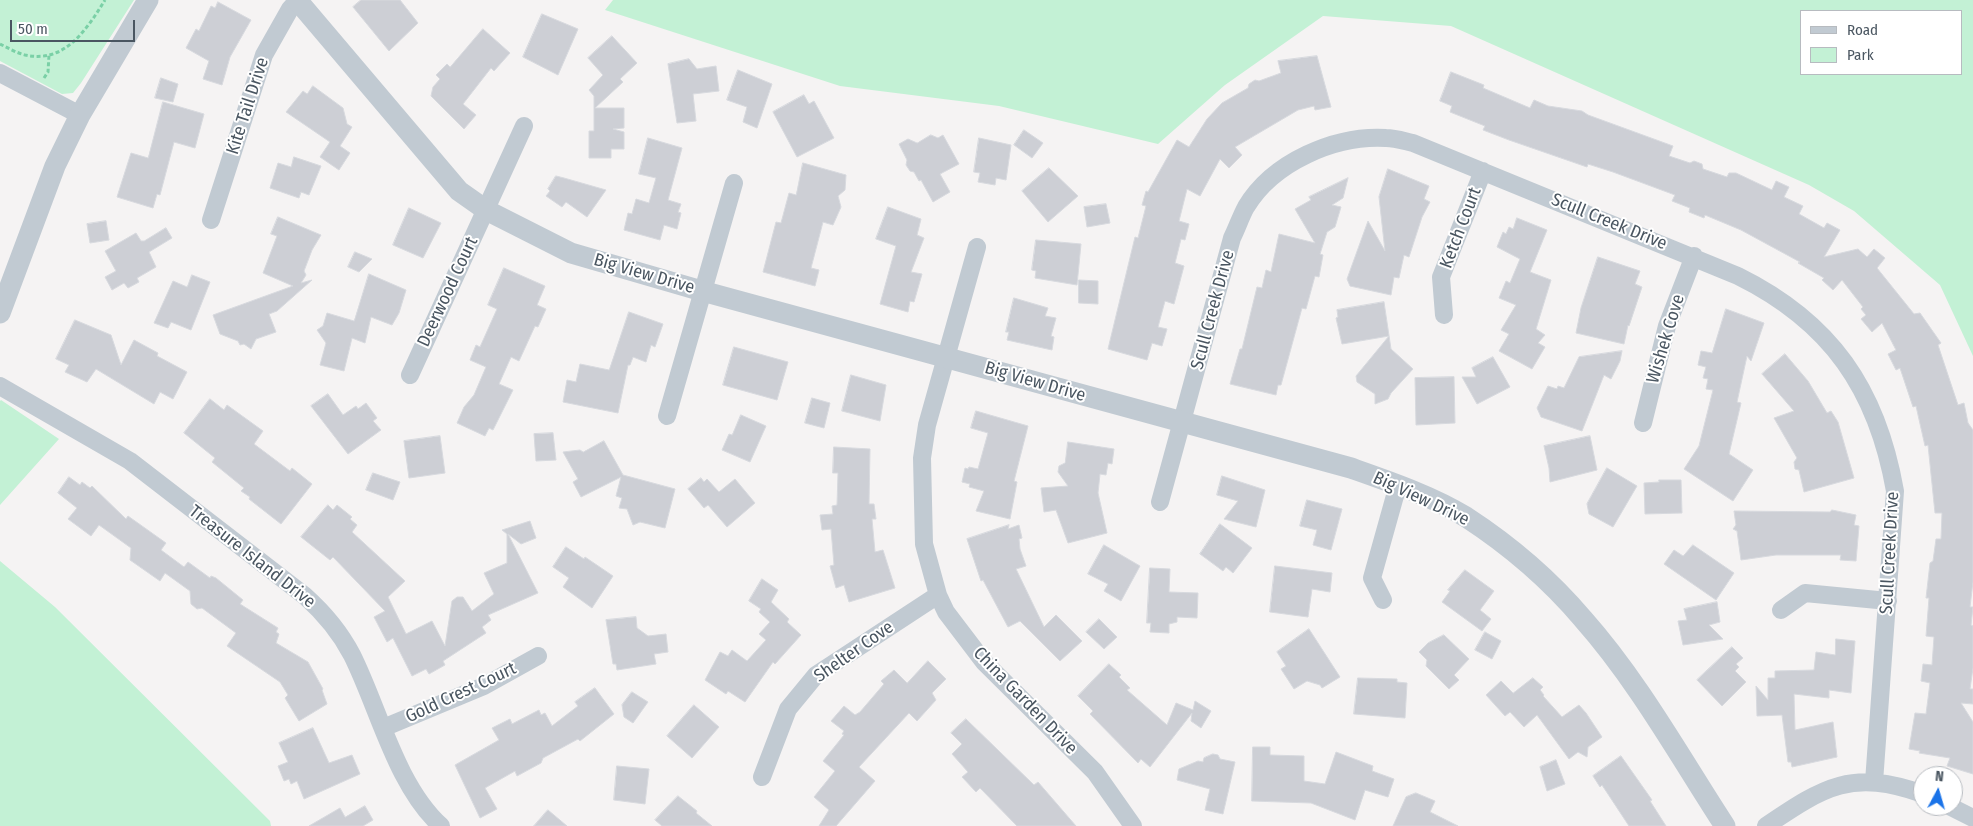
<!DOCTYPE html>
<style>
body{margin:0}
#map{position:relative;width:1973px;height:826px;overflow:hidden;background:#f5f3f3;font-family:"Fira Sans Condensed",sans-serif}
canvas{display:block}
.legend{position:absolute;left:1800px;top:10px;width:162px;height:65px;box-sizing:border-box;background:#fff;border:1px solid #b7bbc0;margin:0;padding:6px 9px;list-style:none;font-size:15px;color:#4a5661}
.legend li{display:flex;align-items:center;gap:10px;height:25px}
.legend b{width:25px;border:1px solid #b7bbc0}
.north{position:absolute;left:1913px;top:766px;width:50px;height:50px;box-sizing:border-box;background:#fff;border:1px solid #b7bbc0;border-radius:50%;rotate:6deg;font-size:14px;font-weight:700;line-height:20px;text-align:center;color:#4a5661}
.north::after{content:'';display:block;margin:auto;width:18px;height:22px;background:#1a73e8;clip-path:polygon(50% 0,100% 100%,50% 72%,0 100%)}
.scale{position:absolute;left:10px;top:20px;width:125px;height:22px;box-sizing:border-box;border:2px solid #4a5661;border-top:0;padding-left:6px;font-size:15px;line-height:18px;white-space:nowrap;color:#4a5661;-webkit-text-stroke:4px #fff;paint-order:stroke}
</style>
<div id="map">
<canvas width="1973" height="826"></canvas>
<ul class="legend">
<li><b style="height:6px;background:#c1cad2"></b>Road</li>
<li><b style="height:14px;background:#c3f1d5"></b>Park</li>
</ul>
<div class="north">N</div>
<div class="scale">50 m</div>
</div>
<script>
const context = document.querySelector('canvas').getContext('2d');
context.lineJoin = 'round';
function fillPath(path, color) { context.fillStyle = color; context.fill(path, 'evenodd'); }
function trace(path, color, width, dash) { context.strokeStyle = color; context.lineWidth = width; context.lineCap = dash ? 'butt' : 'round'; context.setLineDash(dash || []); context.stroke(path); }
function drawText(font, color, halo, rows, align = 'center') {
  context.font = font + ' "Fira Sans Condensed",sans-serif'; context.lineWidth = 4; context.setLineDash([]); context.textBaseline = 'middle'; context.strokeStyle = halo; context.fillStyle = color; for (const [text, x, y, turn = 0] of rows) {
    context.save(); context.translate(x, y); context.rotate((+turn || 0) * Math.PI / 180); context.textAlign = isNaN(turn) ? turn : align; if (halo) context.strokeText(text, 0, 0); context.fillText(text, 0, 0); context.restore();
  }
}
fillPath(new Path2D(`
 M0 0H134L81 83 73 93 62 94 0 61Z
 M613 0H1973V356L1940 285 1854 211 1809 185 1451 26 1323 16 1225 85 1158 144 999 106 840 86 605 10ZM1962 11V74H1802V11Z
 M1 400 59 439 0 505V401Z
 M0 561 55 607 270 821 271 826H0Z`), '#c3f1d5');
const building = new Path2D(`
 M361 0H400L418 23 389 51 353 7Z
 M218 2 251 20 230 57 222 85 203 79 209 61 186 48 196 29 199 31 211 6 215 8Z
 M542 14 578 29 558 75 523 57Z
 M483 29 510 53 494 71 491 68 463 104 476 115 464 129 431 96 433 87 440 79 436 75 447 64 450 67Z
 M612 36 637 63 620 79 623 82 595 108H624V128L613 129 624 132V149H611V158H589V131H594V96L589 90 603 75 588 58Z
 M1317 56 1331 107 1315 110 1314 106 1298 110 1235 147 1242 155 1229 168 1220 159 1200 196 1187 189 1179 221 1189 224 1185 240 1181 239 1175 263 1184 266 1174 304 1165 301 1158 327 1167 329 1162 346 1152 343 1147 360 1108 349 1135 237 1138 238 1146 206 1142 205 1146 191 1148 192 1177 140 1189 147 1207 119 1222 103 1248 88 1249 84 1255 80 1259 81 1281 73 1278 61Z
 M689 59 697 69 716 66 719 91 693 94 696 121 677 123 668 64Z
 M738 70 772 84 757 128 743 122 747 107 727 100Z
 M1451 72 1484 85 1483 88 1530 108 1534 100 1548 106 1582 111 1588 115 1673 146 1669 156 1690 163 1694 161 1702 164 1703 169 1727 177 1729 173H1736L1772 190 1776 181 1789 187 1784 197 1803 206 1799 214 1824 228 1827 223 1840 230 1824 257 1858 249 1867 257 1874 249 1885 258 1877 268 1914 314 1920 313 1941 343 1938 345 1958 405 1964 403 1968 423 1973 430V582L1970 607H1973L1971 625 1973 626V668L1970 689H1973V704L1961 703 1973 722V774L1947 766 1950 758 1919 753 1920 751 1909 749 1915 713 1926 714 1930 683 1921 681 1923 664 1932 665 1934 637 1926 636 1929 598H1926L1930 563 1933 561 1936 539H1941L1942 513H1935L1928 445 1925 446 1916 406 1913 407 1900 368 1896 370 1888 354 1896 350 1882 323 1872 332 1861 319 1866 315 1861 309 1863 307 1842 280 1833 290 1822 280 1824 278 1798 263 1800 262 1741 230 1705 215 1704 218 1689 212 1690 208 1672 201 1675 195 1613 172 1588 164 1587 167 1509 140 1483 130 1485 126 1450 112 1452 106 1440 101Z
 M161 78 178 84 173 102 155 98Z
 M313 86 343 108 347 124 352 127 340 146 350 153 339 170 320 157 330 142 286 112 303 91 307 94Z
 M804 95 809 104 814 101 834 138 797 157 773 112Z
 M163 102 204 114 195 148 174 142 160 195 157 194 153 208 117 197 131 153 148 158Z
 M1024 130 1043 143 1032 158 1014 145Z
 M931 135 938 138 943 135 959 164 940 174 950 192 933 202 921 180 919 181 914 172 910 171 906 165 907 160 899 144 908 139 917 143Z
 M648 138 682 148 668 200 681 204 678 212 681 213 677 229 664 225 660 240 624 230 628 213 632 214 636 199 649 203 656 178 639 174Z
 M979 138 1011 145 1006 180 996 178 995 185 978 182 980 173 974 172Z
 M294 157 321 166 309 195 301 192 299 198 270 188 278 163 291 167Z
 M803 163 846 175 845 190 838 196 841 207 833 225 823 222 811 268 819 270 815 286 763 272 776 222 781 223 789 193 796 195Z
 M1049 168 1078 196 1048 222 1022 191Z
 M1388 169 1429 186 1424 199 1430 202 1422 217 1409 257 1404 255 1399 278 1394 277 1391 295 1350 286 1347 279 1368 221 1385 251 1379 197Z
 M556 176 564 178 606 190 587 217 566 202 562 207 546 196 550 191 548 189Z
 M1348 178 1343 198 1332 205 1341 207 1335 227 1327 232 1320 254 1323 255 1319 277 1315 276 1306 309 1302 308 1281 385H1278L1276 395 1230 384 1240 349H1242L1257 287 1262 288 1266 270 1271 272 1279 234 1315 243 1295 209 1311 200 1309 197Z
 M1106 204 1110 223 1087 227 1084 207Z
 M888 207 921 219 917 235 924 238 911 272 922 274 914 302 910 301 908 312 880 304 896 246 876 239Z
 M409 208 441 223 423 258 393 245Z
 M278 217 321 235 312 250 304 271 306 275 301 283 312 280 277 311 269 314 276 332 256 339 251 349 244 344 240 345 238 341 220 334 213 315 293 286 263 273 277 236 271 234Z
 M1517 218 1547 230 1530 272 1551 280 1536 329 1545 335 1538 343 1545 347 1532 369 1499 351 1509 334 1501 330 1516 305 1499 298 1506 281 1510 283 1520 259 1497 247 1503 232 1506 234 1509 227 1513 229Z
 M106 221 109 240 90 243 87 224Z
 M166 228 172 238 149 252 156 267 137 278 139 282 128 288 124 283 112 290 105 277 116 271 105 251 136 233 141 241H144Z
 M1036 240 1081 244 1077 285 1035 278 1036 271 1032 270Z
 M355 252 372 259 359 272 348 267Z
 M1598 257 1640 271 1635 284 1642 287 1629 326 1628 325 1624 344 1576 333 1581 308Z
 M504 268 545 286 537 305 546 309 538 327 535 326 519 361 511 357 499 384 513 390 493 430 489 428 485 436 457 423 464 407 474 395 486 367 470 360 476 345 480 347 497 309 488 305Z
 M369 274 406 290 399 313 392 325 371 317 365 343 352 338 344 371 320 365 326 343 317 330 323 326 327 313 354 321Z
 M192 275 210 282 191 330 171 322 168 328 154 323 173 281 187 287Z
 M1079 280 1098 281V304L1079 303Z
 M1014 298 1048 308 1045 316 1056 318 1051 336 1054 337 1052 350 1007 340 1009 332H1006Z
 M1384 302 1391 349 1413 369 1391 393 1388 399 1375 404V394L1357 382 1356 376 1389 336 1342 344 1336 318 1338 317 1337 310Z
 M1726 309 1764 323 1751 361 1747 356 1737 402 1741 403 1729 454 1753 470 1733 501 1684 469 1699 446 1713 390 1706 389 1708 379 1703 378 1706 367 1698 365 1701 351 1712 353Z
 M629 312 663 324 655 347 651 345 646 362 633 357 630 365H628L618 413 563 402 567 380 576 382 580 364 609 370Z
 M75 320 111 335 121 365 134 340 158 353 157 356 187 372 173 399 160 392 154 404 96 369 87 382 65 372 69 365 56 359Z
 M734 347 788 362 777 400 723 385Z
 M1622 351 1620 361 1611 379 1604 375 1582 431 1541 417 1537 408 1548 386 1557 389 1558 386 1564 388 1579 357Z
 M1785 354 1808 381 1827 413 1831 411 1838 422 1854 478 1804 492 1799 470 1795 469 1794 462 1797 458 1774 418 1794 411 1762 374Z
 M1493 357 1510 387 1477 404 1462 377H1476L1472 368Z
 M851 375 886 385 880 421 842 411Z
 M1454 377 1455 423 1416 425 1415 378Z
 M328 394 343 415 356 406 358 409 366 403 377 418 373 421 381 430 348 454 311 406Z
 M812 398 830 403 824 428 805 423Z
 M210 399 224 410 227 405 263 431 254 444 290 471 292 468 312 484 281 524 249 499 250 497 241 491 244 488 212 462 215 458 184 433Z
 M976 411 1028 426 1014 481 1017 482 1010 519 976 511 984 491 969 487 970 484 962 482 965 468 968 469 969 467 978 469 988 433 971 428Z
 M741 415 766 426 750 462 722 450 729 434 732 435Z
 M553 433 556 460 536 461 534 434Z
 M440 436 445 473 409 478 404 441Z
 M1590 436 1597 470 1550 482 1549 468 1544 446Z
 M604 441 623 475 675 489 665 528 640 522 633 525 627 509 619 508 622 498 616 496 621 477 581 497 573 482 578 479 563 452 580 450 583 452Z
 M1068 442 1114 449 1112 464 1108 463 1106 475 1100 474 1098 493 1107 533 1068 543 1056 510 1044 512 1041 488 1068 486 1058 472 1059 466 1065 463Z
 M834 447 870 449 869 504H874L876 519H872L875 552 883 550 895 588 849 602 844 585 836 588 830 566 834 565 831 529 822 530 820 515 833 514 832 506 837 505 838 473H833Z
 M1607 468 1637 486 1613 527 1589 514 1587 504Z
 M373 473 400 482 393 500 366 490Z
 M1222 476 1265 490 1256 527 1224 519 1238 501 1217 495Z
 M69 477 80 485 82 482 90 488 92 486 126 519 128 516 166 543 161 550 184 567 188 562 210 578 211 576 216 578 243 600 240 604 278 628 276 632 279 634 276 643 308 662 323 689 322 690 327 704 299 721 285 698 288 695 280 682 227 646 236 633 202 608 197 609 191 604 190 591 165 573 160 581 130 560 131 548 99 525 91 536 68 519 77 508 58 493Z
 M701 478 704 482 707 479 719 492 735 479 755 503 727 527 708 505 704 508 688 489Z
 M1659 480H1681L1682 513 1645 514 1644 483 1659 482Z
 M1307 500 1342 509 1331 550 1313 545 1317 530 1300 526Z
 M328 505 333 510 337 505 352 517 350 519 357 525 352 532 405 581 388 597 406 634 432 621 445 646 452 601 457 597H463L472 611 494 594 484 573 507 563V534L502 530 530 521 536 538 521 544 508 534 538 593 488 615 491 620 482 627 486 633 443 661 445 665 429 674 426 669 412 676 393 638 387 642 374 617 385 611 333 557 330 560 301 537Z
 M1832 510 1856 515 1854 525 1859 526 1856 561 1840 560 1841 555H1776L1741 560 1737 531 1733 529 1736 525 1734 511 1830 512Z
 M1220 524 1252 548 1233 573 1226 567 1223 571 1200 554Z
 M1009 525 1008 529 1019 525 1022 538 1019 539 1020 549 1026 566 1016 569 1044 627 1056 615 1082 641 1060 661 1020 621 1008 627 983 580 981 581 967 539Z
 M1104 545 1140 566 1121 601 1104 591 1108 584 1088 574Z
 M1693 545 1734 573 1716 600 1664 564 1674 550 1683 556Z
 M566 547 584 559 585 557 613 576 592 608 563 587 569 578 553 567Z
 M1275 566 1332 573 1330 592 1312 589 1308 617 1270 612Z
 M1150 568 1170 569 1169 592 1198 593 1197 618 1177 617V622L1169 624V633L1150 632 1151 623H1147Z
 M1465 570 1494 591 1480 610 1491 619 1482 631 1442 602 1450 591 1448 590Z
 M762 579 778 590 771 602 789 619 787 622 801 635 775 664 773 662 745 702 728 691 726 694 705 680 720 652 728 656 732 650 747 661 766 640 759 634 770 622 759 612 761 609 749 601Z
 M1717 602 1720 622 1709 625 1723 639 1683 645 1678 621 1687 620 1684 609Z
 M636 617 637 628 648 636 666 634 668 652 654 654 656 664 617 670 616 664H613L606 620Z
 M1099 619 1117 637 1104 649 1086 632Z
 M1309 629 1340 677 1322 688 1320 685 1307 681 1294 689 1281 669 1286 666 1277 652Z
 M1485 632 1501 641 1492 659 1475 650Z
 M1444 635 1469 659 1454 675 1459 680 1449 689 1426 666 1427 660 1419 652 1428 643Z
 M1836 639 1855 641 1851 693 1829 690V698L1794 694 1795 730 1833 722 1837 757 1792 767 1791 762H1788L1782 715 1757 716 1756 686 1768 700V678H1775V671L1814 670 1816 652 1835 655Z
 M1732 647 1743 658 1736 664 1739 667 1735 671 1746 682 1722 706 1697 680Z
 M928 661 946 679 932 693 936 700 917 721 909 713 859 767 875 781 836 826H819L829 810 814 797 835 771 823 761 844 735 842 734 844 731 831 721 844 706 855 715 860 712 884 684 881 681 894 670 907 683Z
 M1109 664 1121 675 1119 677 1130 688 1127 690 1167 725 1176 703 1193 710 1195 701 1211 711 1201 728 1191 721 1192 713 1150 767 1141 759 1138 763 1090 714 1093 711 1078 696Z
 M1358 678 1397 679V682L1407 683 1405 718 1354 714Z
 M1533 678 1543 687 1540 690 1544 695 1543 696 1562 717 1579 705 1586 713 1602 737 1588 747 1587 757 1578 752 1569 759 1537 715 1524 727 1510 712 1505 716 1486 695 1501 681 1513 693Z
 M595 688 614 714 580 741 578 739 543 758 541 763 517 776 515 771 485 788 497 809 480 818 455 765 499 740 492 728 510 719 512 724 539 710 541 715 545 713 552 726 578 706 575 702Z
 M632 692 648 702 633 723 624 717 622 705Z
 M694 705 719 727 692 758 667 736Z
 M966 719 1034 785 1038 782 1076 826H1017L980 788 976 792 962 777 968 772 952 754 962 744 951 733Z
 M313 728 329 763 352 755 360 774 304 799 297 781 291 784 289 779 284 781 278 766 288 762 279 743Z
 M1253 747H1270V755L1304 756V781L1325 784 1336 752 1373 766 1372 771 1394 779 1388 797 1365 790 1355 820 1311 803 1252 801Z
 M1213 754 1218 755 1220 759 1235 762 1223 814 1205 810 1210 789 1177 780 1179 769 1198 761 1203 762 1204 758Z
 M1621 756 1652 800 1650 801 1666 826H1629L1602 785 1600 787 1593 776Z
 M1556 760 1565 784 1547 791 1540 767Z
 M617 766 649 769 645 804 614 800Z
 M1416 793 1435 801 1430 812 1458 826H1393L1406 797Z
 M678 796 697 811 696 813 712 826H662L655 820Z
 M365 806 373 820 363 826H309L340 808 345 817Z
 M548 810 567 826H534Z`);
fillPath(building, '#cdcfd5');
trace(building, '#d7d9de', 1);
trace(new Path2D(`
 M0 44C8 48 17 53 25 55 65 64 87 29 105 0
 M44 78 48 72 49 55`), '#7ad0a6', 3, [4, 2.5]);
trace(new Path2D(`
 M0 73 80 115
 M211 220 264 55 290 9 298 0
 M977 247 927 425 922 458 924 544 938 595 946 612 984 662 1095 772 1133 826
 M1444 315 1441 277 1483 171
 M410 375 524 126
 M0 386 130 461 305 596C324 613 340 632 352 655 379 709 396 785 441 826
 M667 416 734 183
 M1643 423 1667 326 1694 256
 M1160 502 1232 238C1237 228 1241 216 1246 207 1273 162 1335 135 1386 138 1395 138 1404 141 1413 143L1738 276C1831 322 1877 389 1895 491L1874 782
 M1383 600 1372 578 1398 485
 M1781 610 1805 593 1888 601
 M383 728 484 686 538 656
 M762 777 788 709 816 675 938 595
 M1949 806 1973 818
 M1766 826C1825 786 1852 769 1923 794`), '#c1cad2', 18);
trace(new Path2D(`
 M297 0 459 191 486 210 571 253 702 291 1351 468C1388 481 1432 496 1466 517 1509 545 1550 580 1583 619 1638 681 1680 757 1725 826
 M0 313 55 166 80 115 148 0`), '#c1cad2', 21);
drawText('18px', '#4a5661', '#fff', [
 ["Kite Tail Drive",248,106,-72],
 ["Scull Creek Drive",1609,222,22],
 ["Ketch Court",1461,228,-69],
 ["Big View Drive",644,274,16],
 ["Deerwood Court",448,292,-65],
 ["Scull Creek Drive",1213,310,-75],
 ["Wishek Cove",1666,339,-73],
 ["Big View Drive",1035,382,16],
 ["Big View Drive",1421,499,25],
 ["Scull Creek Drive",1890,553,-87],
 ["Treasure Island Drive",252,557,38],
 ["Shelter Cove",854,652,-35],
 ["Gold Crest Court",461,693,-25],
 ["China Garden Drive",1025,701,46]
]);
</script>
